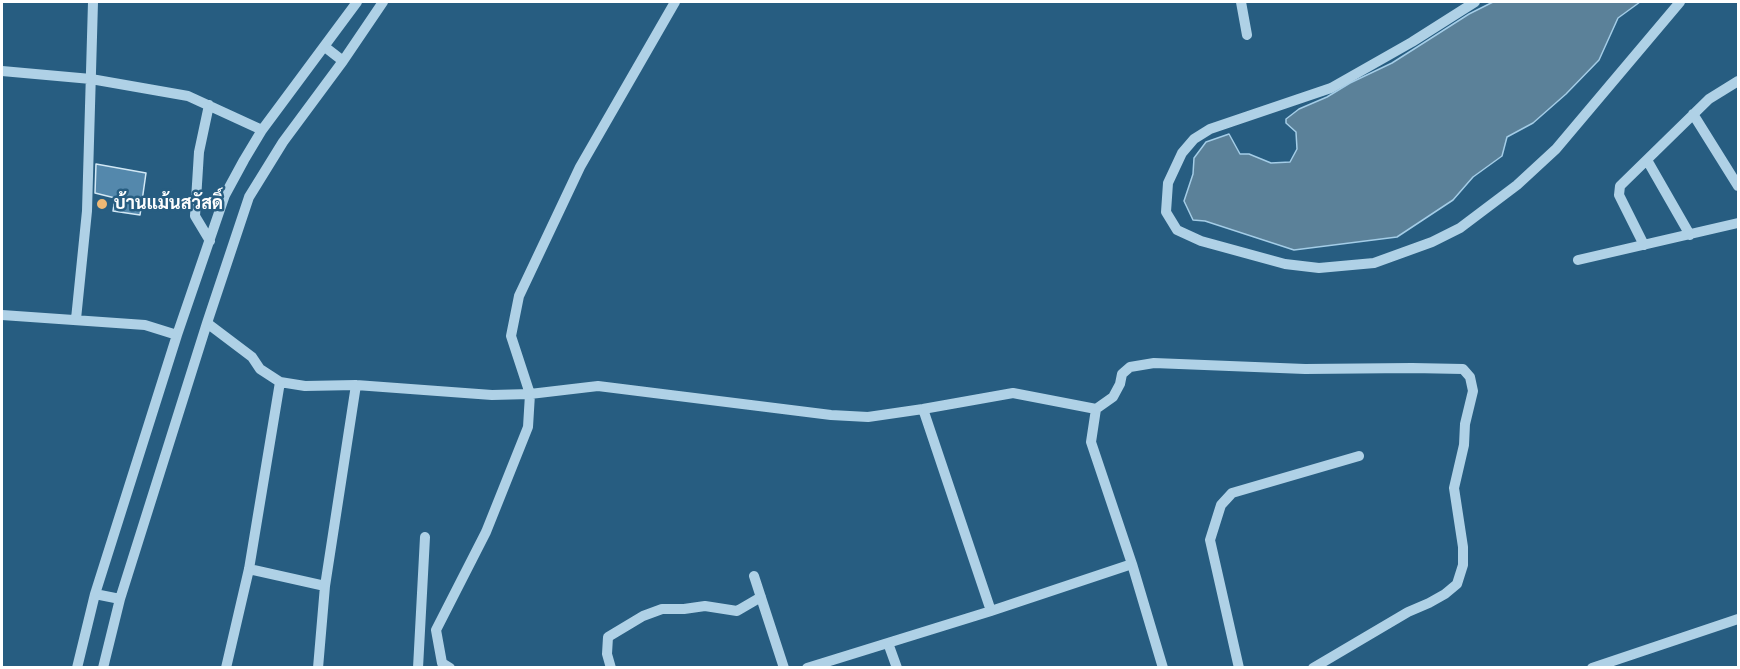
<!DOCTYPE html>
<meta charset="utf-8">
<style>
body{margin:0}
#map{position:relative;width:1740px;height:669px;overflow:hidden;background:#275d81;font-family:"Work Sans",sans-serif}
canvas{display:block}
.frame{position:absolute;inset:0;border:3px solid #fff;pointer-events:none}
</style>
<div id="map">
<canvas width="1740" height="669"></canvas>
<div class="frame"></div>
</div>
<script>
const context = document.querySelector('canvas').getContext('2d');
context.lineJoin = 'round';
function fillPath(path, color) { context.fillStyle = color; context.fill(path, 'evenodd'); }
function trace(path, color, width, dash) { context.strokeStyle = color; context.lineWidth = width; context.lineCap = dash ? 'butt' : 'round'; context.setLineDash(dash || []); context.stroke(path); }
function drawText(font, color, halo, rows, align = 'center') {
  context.font = font + ' "Work Sans",Sarabun,sans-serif'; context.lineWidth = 5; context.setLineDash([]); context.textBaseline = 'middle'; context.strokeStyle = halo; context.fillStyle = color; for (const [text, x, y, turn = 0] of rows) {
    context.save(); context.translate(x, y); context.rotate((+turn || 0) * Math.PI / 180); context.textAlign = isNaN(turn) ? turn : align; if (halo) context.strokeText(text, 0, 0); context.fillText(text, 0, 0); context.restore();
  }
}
const water = new Path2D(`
 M1493 2H1640L1618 18 1599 60 1566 94 1533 123 1507 137 1502 156 1473 177 1453 200 1397 237 1294 250 1205 221 1193 220 1184 201 1193 174 1194 158 1206 142 1229 134 1240 154H1249L1271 163 1290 162 1297 149 1296 132 1286 123V119L1299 109 1327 97 1350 83 1392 63 1469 14Z`);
fillPath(water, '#5b8199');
trace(water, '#a4cde7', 1.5);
const building = new Path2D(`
 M96 164 146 173 140 215 113 211 115 198 95 193Z`);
fillPath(building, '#5488ac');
trace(building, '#d2e8f5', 1.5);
trace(new Path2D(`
 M1241 2 1247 35
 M1475 2 1412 42 1331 88 1210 129 1194 139 1182 153 1168 183 1166 212 1177 230 1201 241 1285 264 1319 268 1374 263 1432 242 1460 228 1517 185 1556 149 1680 2
 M325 47 343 61
 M2 71 91 79 188 96 262 130
 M209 105 199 152 195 216 210 241
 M1693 114 1738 186
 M1647 160 1690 235
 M1644 245 1619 195 1620 186 1709 99 1738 81
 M1578 260 1738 223
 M2 315 145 325 177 335
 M76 319 87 211 93 2
 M207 323 252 357 260 369 280 382 305 386 356 385 492 395 530 394 511 336 519 296 580 167 675 2
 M923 409 991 611
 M1096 409 1113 397 1120 384 1122 374 1130 367 1154 363 1305 369 1412 368 1463 369 1470 377 1473 391 1465 424 1464 445 1454 488 1463 547V565L1457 584 1445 594 1429 603 1408 612 1313 668
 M249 569 325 586
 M754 576 784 668
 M95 594 120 599
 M888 643 897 668
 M77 668 95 594 177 335 225 195 244 160 262 130 357 2
 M103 668 120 599 207 323 249 197 283 142 343 61 383 2
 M226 668 249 569 280 382
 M318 668 325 586 356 385
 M418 668 425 537
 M450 668 442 663 436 630 486 532 528 427 530 394 598 386 831 415 868 417 923 409 1013 393 1096 409 1091 442 1132 564 1163 668
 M611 668 607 654 608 637 643 616 662 609H684L705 606 737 611 761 597
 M807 668 991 611 1132 564
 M1239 668 1210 540 1221 505 1232 493 1359 456
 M1592 668 1738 619`), '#afd1e6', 10);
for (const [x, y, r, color] of [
 [102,204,6,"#eeb875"]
]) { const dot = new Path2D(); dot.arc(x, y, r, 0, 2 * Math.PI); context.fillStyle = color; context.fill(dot); trace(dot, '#275d81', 2); }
drawText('bold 18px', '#fff', '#275d81', [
 ["บ้านแม้นสวัสดิ์",114,204]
], 'left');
</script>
